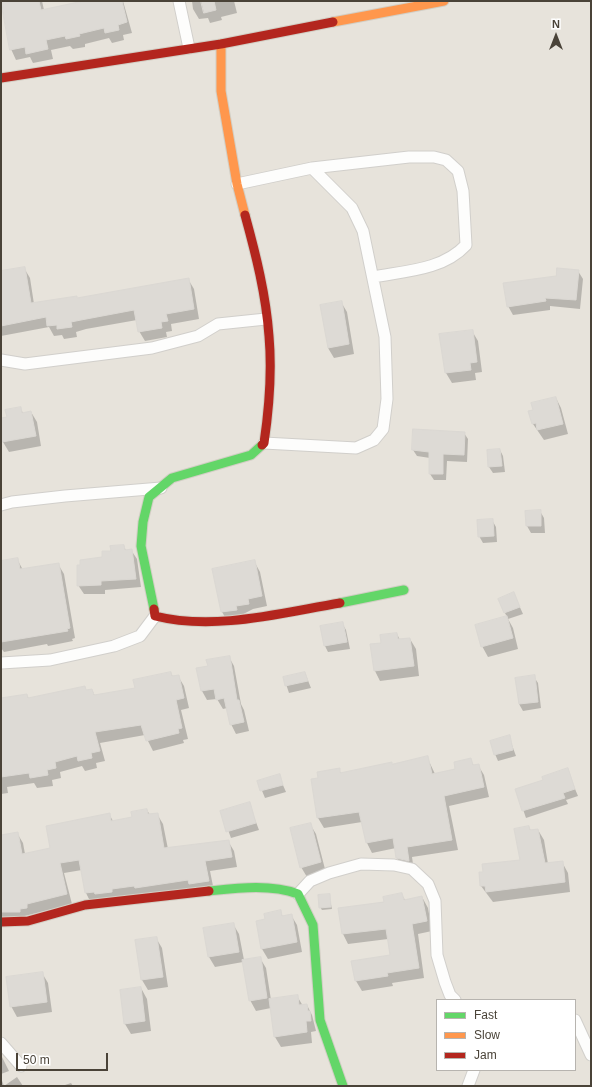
<!DOCTYPE html>
<style>
body{margin:0}
#map{position:relative;width:592px;height:1087px;overflow:hidden;background:#f3f1ed;font-family:Arial,sans-serif}
canvas{display:block}
.frame{position:absolute;inset:0;border:2px solid #4a4338;pointer-events:none}
.legend{position:absolute;left:436px;top:999px;width:140px;height:72px;box-sizing:border-box;background:#fff;border:1px solid #b7b4af;margin:0;padding:5px 7px;list-style:none;font-size:12px;color:#4a4338}
.legend li{display:flex;align-items:center;gap:8px;height:20px}
.legend b{width:20px;border:1px solid #b7b4af}
.north{position:absolute;left:536px;top:16px;width:40px;height:40px;-webkit-text-stroke:3px #fff;paint-order:stroke;rotate:0deg;font-size:11px;font-weight:700;line-height:16px;text-align:center;color:#4a4338}
.north::after{content:'';display:block;margin:auto;width:14px;height:18px;background:#4a4338;clip-path:polygon(50% 0,100% 100%,50% 72%,0 100%)}
.scale{position:absolute;left:16px;top:1053px;width:92px;height:18px;box-sizing:border-box;border:2px solid #4a4338;border-top:0;padding-left:5px;font-size:12px;line-height:14px;white-space:nowrap;color:#4a4338;-webkit-text-stroke:3px #fff;paint-order:stroke}
</style>
<div id="map">
<canvas width="592" height="1087"></canvas>
<div class="frame"></div>
<ul class="legend">
<li><b style="height:5px;background:#63d668"></b>Fast</li>
<li><b style="height:5px;background:#ff974d"></b>Slow</li>
<li><b style="height:5px;background:#b3261e"></b>Jam</li>
</ul>
<div class="north">N</div>
<div class="scale">50 m</div>
</div>
<script>
const context = document.querySelector('canvas').getContext('2d');
context.lineJoin = 'round';
function fillPath(path, color) { context.fillStyle = color; context.fill(path, 'evenodd'); }
function trace(path, color, width, dash) { context.strokeStyle = color; context.lineWidth = width; context.lineCap = dash ? 'butt' : 'round'; context.setLineDash(dash || []); context.stroke(path); }
fillPath(new Path2D(`
 M1 1H591V1086H1ZM437 1000H575V1070H437Z`), '#e7e3db');
fillPath(new Path2D(`
 M1 1H42L44 10 87 1H123L132 33 123 35 124 40 112 43 109 38 85 44V47L73 49 70 46 51 50 53 59 33 63 30 57 16 60 11 49Z
 M192 1H234L237 13 221 17 222 20 210 23 208 18 199 19 193 9Z
 M24 268 30 278 34 304 77 299 188 279 194 289 199 319 171 324 172 331 166 332 167 337 145 341 139 331 137 320 86 329 76 332 77 337 64 339 62 335 54 336 49 327 1 336V272Z
 M578 271 583 279 580 309 550 306V310L513 315 508 306 557 277Z
 M341 302 347 312 354 354 334 358 328 348Z
 M472 331 478 341 482 372 475 373 476 380 452 383 446 373Z
 M556 398 561 408 568 434 544 440 533 424 530 412Z
 M20 408 23 413 31 412 37 422 41 446 9 452 3 442 1 419 8 417Z
 M464 433 468 439 467 462 447 461 446 480H434L430 474V458L417 456 413 450Z
 M500 450 503 456 505 472 493 473 489 467Z
 M540 511 544 518 545 533H531L527 526 526 512Z
 M492 520 496 527 497 542 483 543 479 536Z
 M124 546 126 551 131 550 137 559 141 587 105 590V594H84L78 585 103 557Z
 M17 559 23 570 58 564 64 574 75 638 72 639 73 641 48 646 47 644 4 652 1 648V562Z
 M254 561 260 572 267 606 253 609 228 622 222 612Z
 M514 594 523 614 508 619 513 628 518 649 488 657 482 646 507 617 505 613Z
 M342 623 346 630 350 649 328 652 325 646Z
 M397 634 400 640 410 639 416 649 419 676 380 681 375 671 382 644Z
 M229 657 234 666 241 704 244 710 249 731 236 734 231 724 227 708 223 709 217 699 207 700 202 691 198 669 209 667Z
 M171 673 173 677 178 676 184 686 189 708 181 710 188 739 183 740 184 743 153 751 145 735 100 743 105 761 96 763 97 768 85 771 82 766 60 772 61 778 52 780 53 786 37 788 34 783 7 787 8 793 1 794V699L27 695 29 699 92 690 95 696 136 689Z
 M305 673 311 688 289 693 284 678Z
 M534 677 538 683 541 708 523 711 519 704 516 679Z
 M509 737 516 756 498 761 495 754Z
 M427 757 435 774 456 769 470 759 474 766 478 765 484 775 489 797 449 806 458 850 412 857 414 871 403 868 397 858 396 848 372 853 367 843 362 822 324 828 318 818 319 779 339 769 341 774 392 765Z
 M567 770 578 796 566 800 568 804 526 818 516 789 544 781Z
 M279 776 286 792 265 798 258 781Z
 M249 804 259 830 231 838 221 811Z
 M147 810 150 815 157 814 163 824 168 849 228 841 234 851 237 867 210 871 214 891 91 903 86 893 82 870 64 873 72 904 1 922V836L17 833 23 843 25 854 51 849 109 814 113 821 133 818Z
 M310 824 316 834 326 873 307 877 301 867Z
 M529 827 531 831 538 830 544 840 548 864 562 862 568 873 570 892 493 902 481 886 521 861Z
 M329 895 332 909 322 910 320 907Z
 M402 895 405 900 422 897 428 908 432 931 418 934 424 978 392 983 393 986 362 991 356 981 391 956 388 939 348 944 343 934 339 909 385 902Z
 M280 912 283 917 291 915 297 925 302 952 268 959 262 949 266 920Z
 M233 924 239 934 244 960 260 958 266 968 271 1000 297 996 303 1006 307 1005 312 1015 316 1031 311 1032 312 1043 281 1047 275 1037 271 1008 256 1011 250 1000 243 962 215 967 209 957Z
 M156 938 162 948 168 987 148 990 142 980Z
 M42 973 48 983 52 1012 17 1017 11 1006Z
 M141 988 147 999 151 1031 131 1034 125 1024Z
 M1 1055 9 1071 1 1074Z
 M17 1077 23 1086H1V1078L4 1086Z
 M71 1083 73 1086H62Z`), '#0003');
const building = new Path2D(`
 M1 1H39L41 10 83 1H122L127 22 118 25 119 30 105 33 104 28 79 34 80 36 66 39 65 36 46 40 48 49 26 54 25 47 10 50Z
 M201 1H214L216 10 204 13Z
 M25 267 31 303 77 296V298L189 278 194 309 166 314 168 321 161 322 162 328 138 332 134 310 81 320 71 322 72 327 57 329V325L47 326 46 317 1 326V271Z
 M557 268 579 270 576 300 545 298 546 301 507 307 503 283 556 276Z
 M342 301 349 344 328 348 320 305Z
 M473 330 477 362 470 363 471 370 445 373 439 334Z
 M556 397 563 424 537 430 536 423 532 424 528 411 533 410 531 403Z
 M21 407 22 413 31 411 36 436 2 442 1 418 7 417 5 410Z
 M413 429 465 432 464 455 443 454V474H429V452L412 450Z
 M500 449 502 466 488 467 487 450Z
 M541 510V526H526L525 511Z
 M493 519 494 536 478 537 477 520Z
 M124 545 125 550 132 549 136 579 101 581V585L77 586V565H80V560L102 557V551H111L110 546Z
 M18 558 20 569 59 563 70 628 67 629 68 631 1 642V561Z
 M255 560 262 596 248 599 249 604 236 606 237 610 221 612 212 569Z
 M514 592 520 607 504 613 498 599Z
 M507 616 513 638 481 647 475 625Z
 M343 622 347 642 324 646 320 626Z
 M397 633 398 639 410 638 414 666 374 671 370 644 381 643 380 635Z
 M230 656 237 700H239L244 722 230 725 224 698 216 700 214 689 201 691 196 668 208 666 206 660Z
 M171 672 172 676 179 675 184 698 176 700 182 728 178 729 179 733 146 741 141 725 95 732 100 751 91 753 92 758 78 761 77 756 55 762 56 768 47 770 48 775 30 778 29 773 1 777V698L27 694 28 698 85 686 86 690 92 689 94 695 106 693 135 688 133 680Z
 M305 672 308 681 285 686 283 677Z
 M535 675 538 702 519 704 515 678Z
 M510 735 513 750 494 755 490 741Z
 M428 756 432 774 455 769 454 762 471 758 473 765 479 764 484 787 444 796 452 840 407 847 409 861 396 858 393 838 366 843 359 812 317 818 311 779 318 778 317 772 340 768V773L392 762V764Z
 M568 768 575 789 563 793 565 798 522 811 515 789 543 780 542 777Z
 M280 774 283 785 260 791 257 781Z
 M250 802 256 823 226 832 220 811Z
 M147 809 148 814 158 813 164 848 229 840 232 857 205 861 209 881 189 884 188 880 135 888 134 886 112 889V892L95 894 94 892 85 893 79 860 60 863 67 894 27 904V908L20 909V912H1V835L18 832 22 854 50 848 46 826 110 813 111 821 132 817 131 812Z
 M311 823 321 862 300 868 290 828Z
 M529 826 530 830 538 829 545 863 563 861 565 882 486 892 485 886H480L479 872H483L482 864 520 860 514 829Z
 M402 893 404 900 422 896 427 921 412 924 419 968 387 973 388 976 355 981 351 961 390 955 386 929 342 934 338 908 384 902 383 897Z
 M330 894 331 907 319 908 318 895Z
 M281 910 282 916 292 914 297 942 261 949 256 921 265 919 264 914Z
 M234 923 239 952 208 957 203 928Z
 M157 937 163 977 141 980 135 940Z
 M261 957 267 998 249 1001 242 960Z
 M43 972 47 1002 10 1007 6 977Z
 M141 987 145 1021 124 1024 120 990Z
 M298 995 299 1005 307 1004 308 1011H310L311 1021H306L307 1032 274 1037 269 999Z`);
fillPath(building, '#dddad5');
trace(building, '#dbd8d3', 1);
const street = new Path2D(`
 M179 1 189 48
 M237 184 312 168 409 157H434L446 160 458 171 463 191 466 245C443 270 405 271 373 277
 M1 360 25 364 152 348 198 336 218 324 266 319
 M264 443 356 448 374 440 383 429 387 399 385 337 363 231 352 208 312 168
 M1 505 12 502 65 496 161 488
 M1 663 50 660 114 646 140 636 155 616
 M298 894 310 881 329 873 361 864 394 865 412 869 428 884 435 901 437 955 445 982 450 995 455 1000
 M575 1020 591 1055
 M1 1043 21 1066
 M468 1086 474 1070`);
const fast = new Path2D(`
 M340 603 404 590
 M154 609 141 546 143 522 149 497 172 478 251 455 262 445
 M209 891C238 888 271 884 298 894L313 925 320 1020 343 1086`);
const slow = new Path2D(`
 M333 22 444 1
 M221 44V91L237 184 245 215`);
const jam = new Path2D(`
 M1 78 221 44 333 22
 M245 215C256 255 266 295 269 336 272 370 269 409 264 443L262 445
 M154 609 155 616C215 631 280 613 340 603
 M1 922 28 921 85 905 209 891`);
trace(street, '#d1cfcb', 13);
trace(fast, '#d2cec4', 11);
trace(slow, '#d2cec4', 11);
trace(jam, '#d2cec4', 11);
trace(street, '#fdfdfc', 11);
trace(fast, '#63d668', 9);
trace(slow, '#ff974d', 9);
trace(jam, '#b3261e', 9);
</script>
